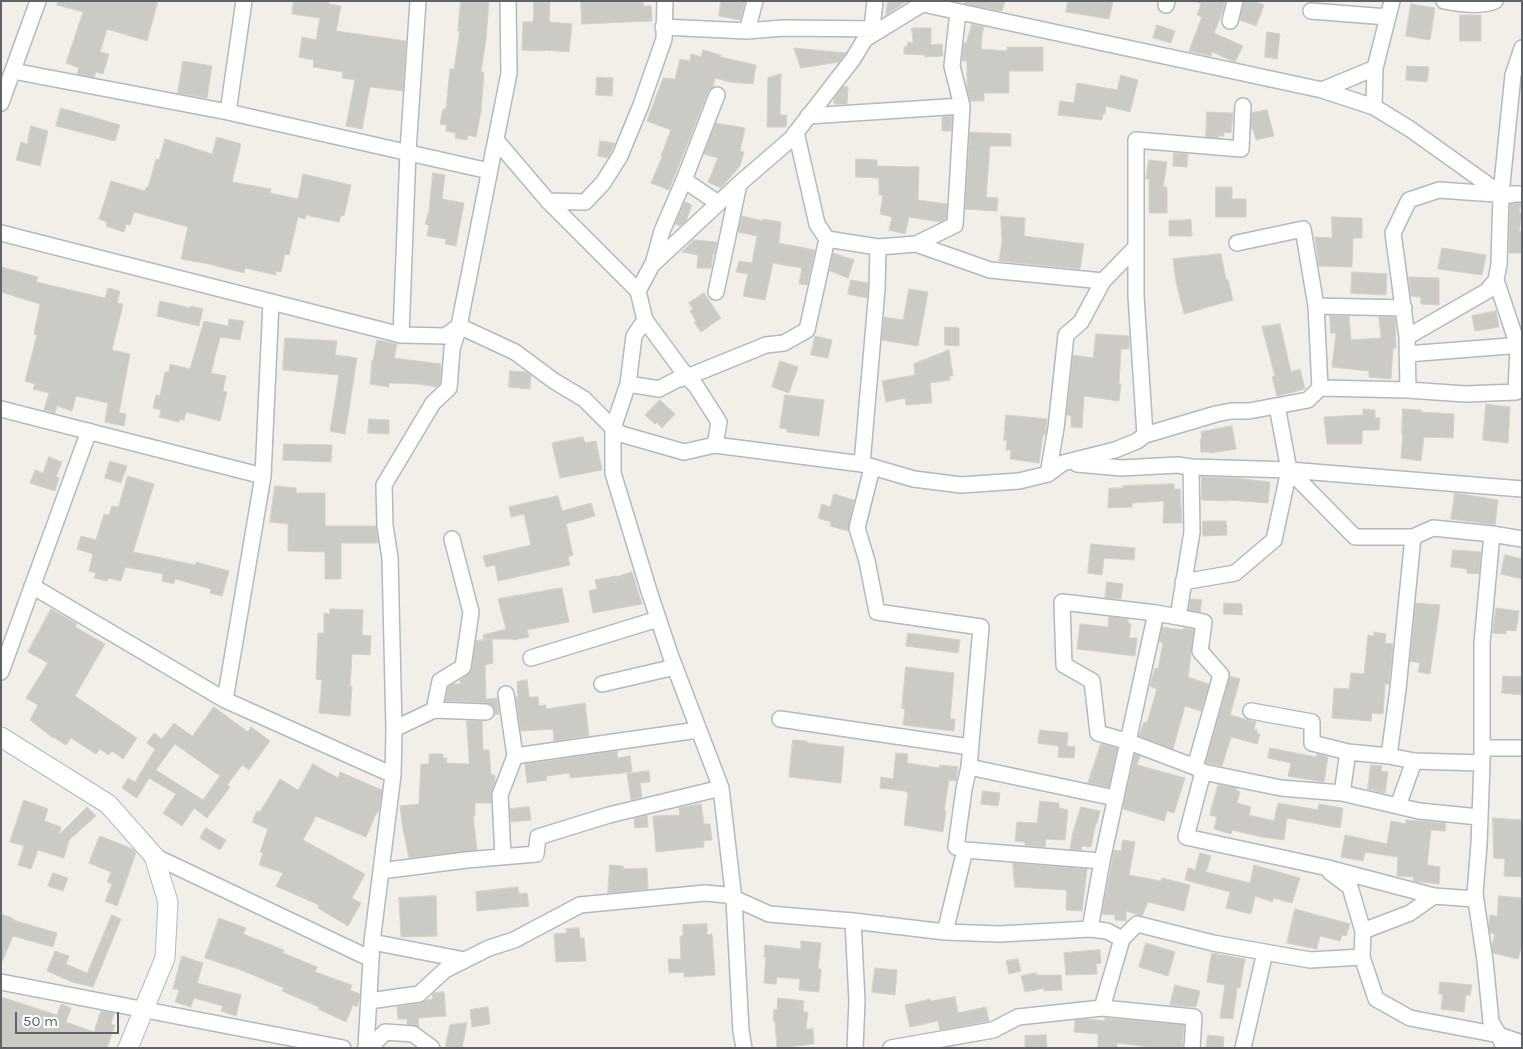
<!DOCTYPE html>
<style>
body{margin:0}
#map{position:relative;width:1523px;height:1049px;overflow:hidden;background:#f1efe8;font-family:Karla,sans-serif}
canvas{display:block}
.frame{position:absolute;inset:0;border:2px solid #5f6368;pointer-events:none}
.scale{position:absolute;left:15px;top:1012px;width:104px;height:22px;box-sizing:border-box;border:2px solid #5f6368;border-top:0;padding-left:6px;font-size:15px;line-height:18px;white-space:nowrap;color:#5f6368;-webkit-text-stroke:4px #fff;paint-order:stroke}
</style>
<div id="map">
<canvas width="1523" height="1049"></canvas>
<div class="frame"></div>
<div class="scale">50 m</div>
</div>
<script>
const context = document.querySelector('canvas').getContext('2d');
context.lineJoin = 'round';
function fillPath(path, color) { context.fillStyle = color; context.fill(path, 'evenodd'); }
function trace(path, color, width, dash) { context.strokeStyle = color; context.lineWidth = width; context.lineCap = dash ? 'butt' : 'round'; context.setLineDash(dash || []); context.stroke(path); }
const building = new Path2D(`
 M58 1H158L147 41 107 29 100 52 109 54 103 74 96 72 94 77 77 74 79 68 66 63 83 12 57 5Z
 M294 1H329V4L341 6 336 31 406 41 403 91 370 87 362 129 346 126 355 80 342 78 343 72 313 67 314 60 299 57 302 37 316 40 320 18 292 14Z
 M461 1H489L486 39 481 72H484L481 111 476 137 468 135 467 140 455 138 456 133 446 131 447 125 440 124 443 109H446L450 69H454L460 31H458Z
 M534 1H550L549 22 572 24 569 52 545 50V51L522 50 523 22H533Z
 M581 1H643V6H651L652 21 582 24Z
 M721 1H745L740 20 719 16Z
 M888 1H907L886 15Z
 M965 1H1005L1002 11 965 4Z
 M1068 1H1113L1109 19 1066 12Z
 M1195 1H1225L1222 13 1214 33 1243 46 1235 62 1212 52 1211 56 1189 51 1202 17 1197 15 1201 4Z
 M1244 1H1254L1264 5 1256 26 1240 20Z
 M1411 4 1435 8 1430 40 1406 36Z
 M1460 15H1481V41H1460Z
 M972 24 984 27 982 35 981 49 1007 51V47H1043V71H1009V93H984V101H970L967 88V61H962L964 43H966Z
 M1157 25 1175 31 1171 43 1153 38Z
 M912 28H931V45L942 44 943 56 925 57V55L904 54V47H907L908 42 913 43Z
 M1267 32 1280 34 1277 59 1265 57Z
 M794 48 846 53 839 62 801 68Z
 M703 50 721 55 720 57 756 65 753 84 730 82 715 78 713 87 708 92 669 190 651 183 662 157 661 156 671 130 647 121 663 78 675 79 680 59 690 61 691 54 701 57Z
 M183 61 212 66 207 98 178 93Z
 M1407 66 1429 67 1427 82 1406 80Z
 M781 74 780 115H787L786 127H767L768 78Z
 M1121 75 1138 80 1130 112 1106 106 1105 114H1103L1102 120 1058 115 1060 101 1074 103 1077 83 1117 90Z
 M597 77 613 78 612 96 596 95Z
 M843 87H848L847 104H834V99Z
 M61 108 120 125 115 141 56 126Z
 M1267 110 1274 136 1256 140 1253 129H1251L1252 113Z
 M1207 112 1233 113 1231 133 1224 132V136H1218V138L1206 137Z
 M952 116 951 131H942V117Z
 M716 123 745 128 740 151 744 152 740 166 721 188 708 182 718 158 704 154Z
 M31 126 48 131 40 166 16 160 21 142 27 144Z
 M970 132 1011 134V146H990L986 197 998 198 997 211 965 209Z
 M217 137 241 144 232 182 271 189 270 193 298 199 303 174 351 185 344 216 341 215 339 222 306 215 305 219 298 217 289 255 285 254 281 272 276 271V275L245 268 244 273 209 264 181 259 188 227 134 212 130 225 126 224 124 232 106 226 107 222 99 219 111 181 145 191 146 187 148 188 156 159 159 160 165 139 212 154Z
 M600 141 615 143 608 158 598 156Z
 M1174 153 1188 154 1187 167 1173 166Z
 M856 159 877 160V166L919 167 918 200 947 204 946 219 940 222 909 217 905 234 889 230 892 217 880 214 883 195H879V178L856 177Z
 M1149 160 1167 162 1163 187H1167V213H1149V179H1146Z
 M433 173 445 175 442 199 464 203 456 246 445 244 446 239 427 236 429 225 425 224 429 211Z
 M1216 187H1232V199H1246V217H1216Z
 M685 202 692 205 686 221 680 226 675 224Z
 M1514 203H1521L1519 213H1522L1519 231H1522V253H1509L1510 204Z
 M742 216 763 221V219L781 222 779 243 815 250 807 285 799 284 802 268 773 263 765 300 743 296 748 274 736 272 739 261 752 263 757 236 738 232Z
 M1001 216 1025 218 1024 236 1084 244 1080 269 999 261 1002 242Z
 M1332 217 1362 218V238H1353L1352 267 1319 266 1315 237 1332 238Z
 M1191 220 1192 236H1169V221Z
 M694 240 717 242 714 254H713L711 268H697L698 255 682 252Z
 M1442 248 1486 255 1482 275 1438 269Z
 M833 253 854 260 848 278 830 271Z
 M1221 254 1226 280 1228 279 1233 300 1184 314 1176 282 1173 259Z
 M1 267 38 277 36 282 105 298 108 288 120 291 117 303 123 304 112 350 130 354 119 413 126 414 124 426 105 422 108 403 76 396 72 411 57 406 55 413 44 410 49 393 33 389 35 384 25 381 37 335 34 334 40 304 1 292Z
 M1352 272 1387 274 1386 295 1351 293Z
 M1409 277 1439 278V305L1421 304V297L1411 296Z
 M851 280 868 283 867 298 848 294Z
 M909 289 928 292 918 346 882 340 884 317 903 320Z
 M704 293 721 318 701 332 694 322 696 321 690 311 693 309 689 303Z
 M160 301 191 308V306L203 309 199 326 157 316Z
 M1496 311 1499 327 1475 331 1472 316Z
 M1330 316H1349L1351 340 1381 338 1379 317H1395L1396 348H1393L1391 379 1369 377V371L1332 367 1336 333H1331Z
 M229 319 244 321 240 340 220 337 211 373 226 376 223 391 227 392 220 421 186 412 184 420 179 419V422L159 417 161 410 153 408 156 395 160 396 165 372H169L170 364 190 369 204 321 228 326Z
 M1280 324 1291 372 1300 369 1305 389 1277 396 1272 377 1275 376 1262 327Z
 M945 327 959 328V346L945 345Z
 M1096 334 1129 336V349H1121L1119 384H1121L1119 401 1084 396 1082 428 1071 427V416L1067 415 1073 355 1093 358Z
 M815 336 832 340 828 358 811 355Z
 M285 338 337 341 335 355 357 358 345 434 330 431 339 375 283 370Z
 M377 340 397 344 394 358 441 364 440 384 436 387 420 384 389 383V387L370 384 372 360H373Z
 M949 350 953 376H949L950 380 930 383 932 403 906 405 905 398 886 402 882 381 915 375 914 364Z
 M780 361 798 367 789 393 772 387Z
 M510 371 526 372 531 376 530 389 509 387Z
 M785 395 824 400 819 436 787 432V429L780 428Z
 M660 400 675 414 662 428 657 422 655 424 645 415Z
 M1486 404 1510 407 1508 443 1483 440Z
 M1363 409 1375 410V418H1380L1379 430H1362V444H1327L1324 417 1363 415Z
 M1403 409 1421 410V412L1454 414 1453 438 1424 437 1421 461 1401 458 1403 434H1402Z
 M1006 415 1047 419 1045 435H1043L1039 463 1010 459 1011 450H1006L1007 440H1004Z
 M369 419 389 420V434L368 433Z
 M1232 426 1236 449 1211 453V452H1201L1200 439H1202L1201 432Z
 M583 437 585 443 596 441 602 470 560 478 552 443Z
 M284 444 332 445 331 462 283 460Z
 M49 457 62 462 56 477 59 478 55 491 30 483 35 470 43 473Z
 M110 461 127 466 121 483 105 478Z
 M128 476 154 484 133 552 196 565V562L229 571 222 596 210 593 211 589 175 579 174 584 162 581 163 574 125 567 121 581 108 578 107 581 94 578 96 573 89 571 93 554 77 549 81 536 96 540 104 514 109 515 112 506 118 507Z
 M1202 477 1235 478 1270 482 1268 503 1228 500V501L1202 500Z
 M1174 484V489H1180L1182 523H1163L1164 502 1162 501 1132 503V507L1108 508 1109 488H1123V486Z
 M275 486 296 488V493H325V526H376L378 543H341V579H325V552L288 551V524L270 522Z
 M1455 493 1498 500 1495 525 1451 519Z
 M834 494 854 500 848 531 830 526 831 522 818 518 822 504 830 507Z
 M558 496 562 511 591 503 595 516 566 524 573 555 568 557 570 565 498 581 495 565 486 567 483 556 531 545 524 514 511 517 509 507Z
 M1203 521H1226L1227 535 1203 536Z
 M1091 544 1135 548 1134 560 1104 558 1102 575 1088 573Z
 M1453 550 1481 552 1479 574 1467 573V569L1451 567Z
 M1505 555 1522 559V579L1501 574Z
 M632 572 642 604 593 613 589 591 597 589 595 580 616 576V577Z
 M1107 582 1123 584 1121 599 1105 598Z
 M562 588 569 622 527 630 529 637 513 640V639H484L483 635 506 629 498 599Z
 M1190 599 1202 600 1200 612 1189 610Z
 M1224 603 1242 604V615L1224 614Z
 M1416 603 1440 605 1430 674 1418 672 1420 663 1410 661Z
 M1496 608 1519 611 1516 631 1506 630V634L1493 633Z
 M51 609 77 624 75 627 105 644 75 696 137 738 123 759 112 751 109 755 100 749 96 754 71 738 66 745 53 737V738L30 720 38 705 26 698 48 663 28 652Z
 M330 609 363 610 362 635 371 636 370 655 352 654 350 686H352L350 716 319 713 322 680 316 679 318 633H324V613L330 614Z
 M1109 617 1128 619V623L1131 624 1129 638H1137L1135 656 1077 649 1080 624 1108 627Z
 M1162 627 1183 630 1184 628 1194 630 1188 677 1209 684 1201 711 1185 706 1173 749 1139 736 1144 722 1147 723 1157 689 1150 686 1155 668 1158 669 1163 642H1159Z
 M1374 632 1386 634 1385 643 1393 644 1389 684H1385L1383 714 1372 713 1371 721 1332 718 1334 688 1349 689 1351 673 1364 674 1368 635 1374 636Z
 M908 633 960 640 958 653 906 646Z
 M492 639 493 663 485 665 486 699 497 698 499 714 495 715 494 707 487 703 445 701 448 687 453 684H460V680L471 672 476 641Z
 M906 667 954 673 950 719H955L954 731 903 725 905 709 902 708Z
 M1230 676 1240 679 1230 715 1256 722 1254 730H1257V733L1260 734 1257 744 1231 737 1222 766 1206 763Z
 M1503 676 1522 677V695L1502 693Z
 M527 680 529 697H538L539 706 546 705V709L585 703 589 736 554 741 553 729 521 731 516 697H518L517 682Z
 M214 707 248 732 251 727 270 741 249 770 242 765 227 785 230 787 207 818 194 808 182 826 163 813 176 794 149 778 137 798 122 788 128 778 135 782 155 749 147 743 154 733 162 739 174 723 192 736ZM175 744 220 776 203 800 156 770Z
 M467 721H482L483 750H489L491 775H495V782L491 795V803H475V816H473L477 850 409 858 403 829 400 806 419 804 421 764H429V754H443V758H447L446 763 469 764Z
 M1040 730 1068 733 1067 746 1075 747 1074 758 1058 757 1059 746 1038 743Z
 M793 740 807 741V743L844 747 841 783 789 777Z
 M1101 744 1117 748 1109 787 1088 783Z
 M1270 748 1316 757 1317 754 1328 757 1324 782 1288 776 1291 763 1268 758Z
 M617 751 618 758 630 756 632 772 570 778V773L546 776 547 780 527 783 525 764Z
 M896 753 908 754 907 763 939 768 940 765 958 767 956 781 949 780 944 811H946L943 832 904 825 908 793 905 791 880 788 881 777 893 779Z
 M1135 754 1140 756 1137 765 1185 778 1174 813 1167 811 1164 821 1123 809Z
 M313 764 338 778 340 772 382 790 379 810 377 814H376L366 837 316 816 303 840 365 874 352 898 361 903 348 926 318 908 319 905 276 886 283 873 259 865 263 853 260 852 268 829 252 822 257 811 260 812 280 779 298 790Z
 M1371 765 1382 766 1381 771 1388 772 1385 793 1368 789Z
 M649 771 650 782 640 783 642 797 631 800 627 774Z
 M1218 785 1237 788 1236 790 1240 792 1237 803 1251 807 1249 815 1274 821 1278 803 1318 810 1319 804 1343 808 1340 828 1287 818 1284 840 1262 837 1232 830 1231 834 1214 829 1217 817 1210 815Z
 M983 791 1000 793 998 806 981 804Z
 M24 800 48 809 44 821 61 827 59 835 87 807 96 816 69 840 64 858 38 850 31 869 18 865 24 846 10 842Z
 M1040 801 1059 803V808L1068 810 1065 840 1046 839 1045 847 1025 845V842L1015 841 1017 822 1037 823Z
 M701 804 704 824H710L712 840 703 841 704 847 656 852 653 816 680 815 679 808Z
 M529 807 531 820 511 822 510 809Z
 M1081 807 1100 811 1097 823H1096L1091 847 1082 846 1081 850 1070 849 1073 832Z
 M647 815 648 827 635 828 634 819Z
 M1493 818 1522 820V877L1504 876 1505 859 1494 858Z
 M1406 820 1446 823 1445 831 1431 830 1427 865 1440 867 1439 884 1413 881 1414 877 1397 876 1398 857 1365 852 1363 861 1341 857 1345 835 1387 844 1391 821 1406 824Z
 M206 828 226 840 220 850 200 838Z
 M100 836 133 849 136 853 117 906 105 901 112 884 107 882 111 872 89 863Z
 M1123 840 1135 842 1129 875 1161 881 1162 878 1190 885 1184 911 1148 902 1142 916 1126 911V921L1115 920V915L1102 914 1114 850 1121 851Z
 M1200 853 1211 856 1206 872 1250 883 1254 865 1300 878 1292 903 1274 898 1272 902 1255 896 1251 914 1226 908 1230 892 1185 880 1188 868 1195 870Z
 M1013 863 1087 869 1082 911 1066 910 1067 890 1015 887Z
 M610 865 623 866V869L647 868 648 889 608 893Z
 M53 873 68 878 63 891 48 886Z
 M518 887 519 894 527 893 529 906 477 911 476 892Z
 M436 896 437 936 401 937 399 898Z
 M1499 896 1522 898V944L1518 959 1493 953 1492 945 1495 934 1490 933 1489 925 1490 915 1497 916Z
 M1295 909 1350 924 1346 936 1342 935 1340 941 1320 936 1317 949 1287 943Z
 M1 914 14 919 13 920 57 933 53 947 13 936 1 964Z
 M112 915 121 919 93 987 72 982 47 971 55 951 69 956 66 964 87 973Z
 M219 918 246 928 243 934 284 950 283 953 317 967 315 972 352 985 350 990 360 994 359 1001 357 1007 353 1005 346 1022 318 1009 319 1007 282 991 284 988 241 970 205 958Z
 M707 924V935L712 934 715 975 684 977V972L669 973 668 959H681L680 936H683V925Z
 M579 928 580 938H584L586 961 556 962 554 934 567 933 566 929Z
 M801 941 821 943 818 969H821L819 992 799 990 800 979 777 977 776 984 764 983 766 957H764L765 945 801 949Z
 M1146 943 1175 952 1168 976 1139 967Z
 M1100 950 1101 963 1096 964 1097 974 1066 975 1064 953Z
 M1212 953 1245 959 1240 988H1237L1233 1019 1220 1018 1225 985 1207 982Z
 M182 956 203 963 197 983 241 995 236 1016 221 1011 223 1006 194 998 191 1007 175 1002 179 990 173 989Z
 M1018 959 1021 971 1009 974 1006 961Z
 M875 968 897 970 895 995 872 992Z
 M1036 973 1037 975H1061L1062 990 1044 991V988L1025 992 1021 976Z
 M1440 982 1472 985 1470 995H1466L1464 1012 1441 1009 1443 994H1439Z
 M1175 985 1200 991 1196 1007 1170 1005Z
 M444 992 446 1016 418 1018 419 1027 407 1024V1019H398L397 1007 421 1003 427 1000 433 999 432 994 434 993Z
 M1 997 57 1015 61 1004 71 1008 66 1022 94 1032 101 1011 114 1013 111 1024 115 1025 107 1048H1Z
 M955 997 958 1013 986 1007 989 1021 940 1030 938 1021 910 1027 905 1005 930 999 931 1001Z
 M778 998 804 1001 803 1012H808L806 1029H813L814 1044 777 1048 775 1021H773L774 1009 777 1010Z
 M488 1007 490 1024 472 1027 470 1010Z
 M1105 1018 1184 1025 1182 1048H1157L1117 1043V1048H1098V1034L1074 1032 1075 1020 1087 1019 1105 1021Z
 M467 1023 462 1048H445L450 1025Z
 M1046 1035 1047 1048H1025V1036Z
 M1208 1035 1224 1037 1223 1048H1206Z`);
fillPath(building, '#cccac5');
trace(building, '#d6d1c6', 1);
const minor = new Path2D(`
 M1444 1C1459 4 1480 7 1495 1
 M923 4 1322 90 1375 68 1392 1
 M1166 5 1167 1
 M1311 11 1388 17
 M1230 21 1235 1
 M663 27 747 31 783 28 882 29
 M872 28 875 1
 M747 31 755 1
 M13 71 228 112 489 171
 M1322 90 1374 107 1410 129 1501 194
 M1 103 38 1
 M1374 107 1375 68
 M228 112 244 1
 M808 116 962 106
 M796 132 817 224 827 239
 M496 140 548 201 638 291 645 320 687 377 766 345 784 343 807 330 827 239 878 247 877 289 862 464
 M684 180 717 95
 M1501 194 1513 75 1522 48
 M548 201 585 202 603 183 620 156 641 105 664 39 665 1
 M1 233 401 335 445 336 459 326 515 352 554 381 584 399 613 428 621 434 684 452 715 445 862 464 914 479 961 485 1019 481 1048 474 1063 463 1115 450 1137 441 1145 435 1216 414 1231 411H1249L1308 400 1320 388 1408 390 1407 337 1487 291 1496 280 1499 264 1501 194H1522
 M1237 243 1303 229 1316 306
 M916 244 990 270 1103 281
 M878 247 916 244 955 225 962 106 952 66 958 12
 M653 264 662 231 684 180 718 203
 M638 291 652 265 739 184 791 139 853 59 865 39 927 1
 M716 292 739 184
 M645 320 634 336 628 384 613 428V473L649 591 671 657 721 788 734 900 741 1031 744 1048
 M401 335 408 151 418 1
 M1407 337 1393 233 1409 200 1439 190 1510 195
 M1407 354 1522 345
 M628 384 659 389 676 380 687 377 696 386 719 422 715 445
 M1320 388 1316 306 1404 308
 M1408 390 1465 394 1516 392 1518 346 1496 280
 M1277 406 1289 470 1355 537H1413L1433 528 1492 534 1522 539
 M1 409 263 476
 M1145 435 1136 296V140L1241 149 1243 106
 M1077 464 1121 468 1178 465 1191 467 1289 470 1522 489
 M872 468 857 528 867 561 877 612 981 627 969 767 964 789 956 847 965 850
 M1048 474 1056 428 1066 335 1081 322 1103 281 1135 248
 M1492 534 1482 643V763L1479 844 1475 894 1485 961 1491 1022 1499 1035 1504 1048
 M1183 582 1235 573 1274 540 1289 470
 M32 586 225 700 393 775
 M1156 613 1062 602 1064 665 1092 681 1098 733 1129 742 1195 767 1203 772
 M1178 617 1204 622 1200 651 1221 675 1195 767
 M531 658 658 619
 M1 672 89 431
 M602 684 675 667
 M506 694 515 756 698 730
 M225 700 263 476 271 302
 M434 710 486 712
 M1251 711 1312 722V743L1348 752
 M780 719 970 747
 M394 729 434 710 440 681 463 667 471 612 452 539
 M1482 748H1522
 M1389 756 1398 689 1413 537
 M969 767 1115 798
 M1342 793 1348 752 1389 756 1414 761 1482 763
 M1398 806 1414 761
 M154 856 371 959
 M503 857 500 795 515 756
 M381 871 466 860 536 854 538 837 609 815 721 788
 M1330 872 1350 887 1363 931
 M1475 899 1434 896 1324 867 1186 837 1203 772 1281 788 1342 793 1419 811 1479 817
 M853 921 857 1001 855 1048
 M1090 929 1102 861 1156 613 1178 617 1192 532 1191 467
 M945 932 965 850 1102 861
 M1122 939 1137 924 1213 943 1310 960 1362 957 1363 931 1410 913 1434 896
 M372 942 465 960
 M1362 957 1376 999 1410 1018 1499 1035 1522 1043
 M1 982 343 1048
 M369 1001 419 994 445 970 489 948 514 940 580 905 705 893 727 895 769 914 853 921 945 932 1000 934 1090 929 1107 931 1122 939 1102 1008
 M366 1048 372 942 393 775 394 729 390 558 385 526 384 485 433 403 449 388 452 349 459 326 509 73 508 1
 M370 1048 385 1032 413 1034 432 1048
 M891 1048 993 1030 1018 1017 1102 1008 1194 1017 1192 1048
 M1243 1048 1265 952`);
const tertiary = new Path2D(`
 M1 737 108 804 154 856 168 902 165 958 128 1048`);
trace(minor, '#b5b8bc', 18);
trace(tertiary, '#b5b8bc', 21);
trace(minor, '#fff', 15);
trace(tertiary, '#fff', 19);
</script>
